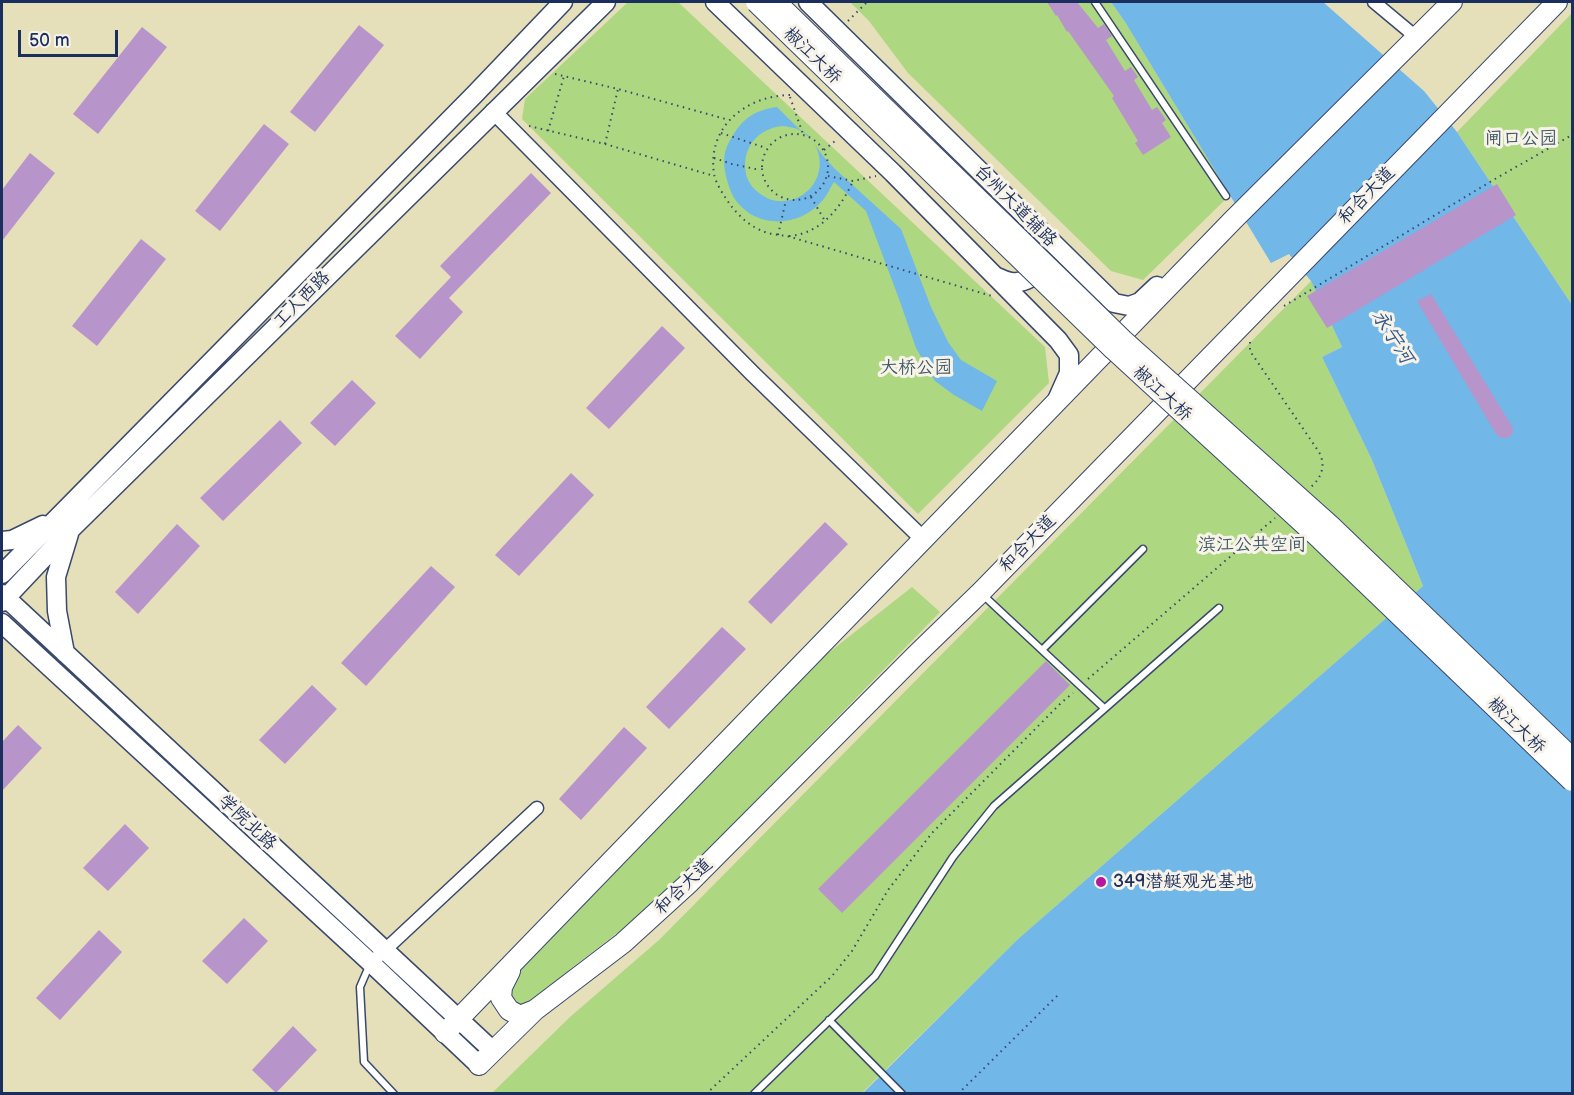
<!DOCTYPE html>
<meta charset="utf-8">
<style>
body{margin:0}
#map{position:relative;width:1574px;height:1095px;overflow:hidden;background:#e5dfba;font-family:"Balsamiq Sans",sans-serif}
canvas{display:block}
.frame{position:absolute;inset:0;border:3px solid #1b2f5e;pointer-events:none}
.scale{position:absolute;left:18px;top:30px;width:100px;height:27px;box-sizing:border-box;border:3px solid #1b2f5e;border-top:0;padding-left:8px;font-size:18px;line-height:21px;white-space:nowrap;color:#1b2f5e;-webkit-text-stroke:4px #f7f3e8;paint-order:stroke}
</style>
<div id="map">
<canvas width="1574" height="1095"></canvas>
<div class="frame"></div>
<div class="scale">50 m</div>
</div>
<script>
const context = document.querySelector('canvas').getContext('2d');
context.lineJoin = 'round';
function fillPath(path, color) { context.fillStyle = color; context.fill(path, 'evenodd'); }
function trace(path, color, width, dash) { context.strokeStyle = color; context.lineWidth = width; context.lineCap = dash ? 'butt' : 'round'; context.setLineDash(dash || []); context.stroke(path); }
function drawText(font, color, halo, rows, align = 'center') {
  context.font = font + ' "Balsamiq Sans","LXGW WenKai TC",sans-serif'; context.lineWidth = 6; context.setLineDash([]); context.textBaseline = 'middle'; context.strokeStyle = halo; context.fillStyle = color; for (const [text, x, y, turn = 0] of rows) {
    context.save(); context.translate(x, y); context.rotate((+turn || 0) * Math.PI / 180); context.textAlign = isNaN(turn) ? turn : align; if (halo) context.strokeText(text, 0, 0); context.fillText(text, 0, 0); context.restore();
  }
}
fillPath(new Path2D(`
 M628 2H678L1045 347 1049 383 918 514 522 119 525 99Z
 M850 2H1111L1125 22 1230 195 1143 280 1111 271 908 73 869 21Z
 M1572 13V305L1457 132Z
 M1311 281 1342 347 1322 357 1372 460 1423 586 1018 939 862 1093 491 1094 570 1017 659 940Z
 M912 587 940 612 693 865 642 914 574 966 536 1000 521 1007 509 998V982L818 661Z`), '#aed782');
fillPath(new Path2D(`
 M1111 2H1323L1424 91 1457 132 1572 305V1093L862 1094 1018 939 1423 586 1372 460 1322 357 1342 347 1311 281 1289 254 1271 263 1125 22Z
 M777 107 799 129 808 135 823 156 835 169 901 229 931 307 948 342 961 360 997 381 982 411 954 395 935 381 916 348 899 299 866 211 834 182C830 188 827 196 822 201 800 227 758 229 737 202 732 196 729 187 727 180 722 160 723 150 735 132 746 116 757 110 777 107ZM783 126C789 127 795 127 801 131 833 150 822 198 784 201 777 202 769 200 762 195 755 191 748 183 746 174 741 148 758 128 783 126Z`), '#71b7e8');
fillPath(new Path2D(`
 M1047 2H1077L1098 28 1104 24 1112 36 1106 40 1125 71 1131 67 1138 77 1134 80 1152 110 1157 107 1166 120 1162 123 1171 137 1143 155 1135 143 1138 141 1112 98 1114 96 1068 31 1067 32 1057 15 1056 16Z
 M359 25 384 45 315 132 290 112Z
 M142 27 167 47 98 134 73 114Z
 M264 124 289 144 220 231 195 211Z
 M30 153 55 173 2 241V190Z
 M531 173 551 193 449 298 463 312 420 359 395 336 451 277 440 266Z
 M1497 184 1516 215 1327 328 1307 296Z
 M141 239 166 259 97 346 72 326Z
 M1431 294 1513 428 1512 435 1507 438H1501L1496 434 1417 301Z
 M662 326 685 348 609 429 586 408Z
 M352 380 376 403 335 446 310 423Z
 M280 420 302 443 223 521 200 498Z
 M571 473 594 495 519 576 495 555Z
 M825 522 848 544 771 624 748 602Z
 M177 524 200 546 138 614 115 592Z
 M431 566 455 587 366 686 341 663Z
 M722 627 746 649 669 729 646 707Z
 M1046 661 1070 685 842 913 818 889Z
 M312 685 337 709 285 764 259 740Z
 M18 725 42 748 2 791V742Z
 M624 727 647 748 581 820 559 799Z
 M125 824 149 848 108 891 83 868Z
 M244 918 268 941 227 984 202 961Z
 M99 930 122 952 60 1020 36 998Z
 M293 1026 317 1050 276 1093 252 1070Z`), '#b795cb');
const service = new Path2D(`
 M1095 2 1226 196
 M983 595 1104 708
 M1042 650 1143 549
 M370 964 360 987 364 1062 394 1094
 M829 1020 902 1094
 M754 1094 875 976 953 857 994 806 1219 608`);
const minor = new Path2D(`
 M1374 2 1416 37
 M371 963 537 808`);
const tertiary = new Path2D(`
 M493 111 752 373 923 539`);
const secondary = new Path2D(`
 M715 2 893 173 1058 340 1069 355V373L1057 400
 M808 2 1114 303 1129 306 1140 302 1157 286
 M997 277C1001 279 1006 281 1011 282 1024 284 1039 275 1045 264
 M2 541 12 540 43 525
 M2 574 475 94 563 2
 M2 594 493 1051
 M2 602 69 531 606 2
 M2 623 371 963 479 1065
 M65 653 57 611 56 577 69 534`);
const primary = new Path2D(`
 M510 971 502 987 501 998 509 1010 520 1016 535 1010
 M445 1033 776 691 1233 220 1452 2
 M479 1065 535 1010 623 943 690 882 916 655 981 592 1557 2`);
trace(service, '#39496c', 9);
trace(minor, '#39496c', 15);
trace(tertiary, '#39496c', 18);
trace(secondary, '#39496c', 21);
trace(primary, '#39496c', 22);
trace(new Path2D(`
 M848 21 867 2
 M555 74 618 89 729 120
 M790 95C746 96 707 126 714 174 716 184 723 194 729 203 737 214 747 224 760 230 768 234 778 235 787 236L992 296
 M790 97 803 134
 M529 126 605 144 714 176
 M548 131 564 76
 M721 133 766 148
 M762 167a33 33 0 1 1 66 0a33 33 0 1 1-66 0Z
 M605 144 618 89
 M824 150 835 141
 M714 158 732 164 760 170
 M828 176 853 181 876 176
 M811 197 825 221
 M778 235 786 200
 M789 236C820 234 841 208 853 181
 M1284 306 1495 179 1572 135
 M1250 342V351L1319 452C1326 465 1322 477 1311 487
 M1088 679 1275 518
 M706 1094 832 976 852 951 888 890 932 833 1061 703 1073 693
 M958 1094 1058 995`), '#39496c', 2, [1.5, 4.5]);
trace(service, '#fff', 6);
trace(minor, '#fff', 12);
trace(tertiary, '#fff', 15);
trace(secondary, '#fff', 18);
trace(primary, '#fff', 20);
const primaryBridge = new Path2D(`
 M756 2 1114 350 1320 539 1572 781
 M776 2 1123 340 1331 526 1572 758`);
trace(primaryBridge, '#39496c', 22, []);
trace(primaryBridge, '#fff', 20);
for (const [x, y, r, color] of [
 [1101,882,6,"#b5179e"]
]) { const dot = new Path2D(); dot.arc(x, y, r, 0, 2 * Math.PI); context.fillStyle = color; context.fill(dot); trace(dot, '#f7f3e8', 2); }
drawText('18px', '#1b2f5e', '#f7f3e8', [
 ["椒江大桥",812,56,44],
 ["和合大道",1367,196,-46],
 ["台州大道辅路",1015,206,45],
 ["工人西路",302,300,-45],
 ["椒江大桥",1162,394,42],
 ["和合大道",1028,544,-46],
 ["椒江大桥",1516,726,44],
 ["学院北路",247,823,43],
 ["和合大道",684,887,-44]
]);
drawText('18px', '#405967', '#f7f3e8', [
 ["闸口公园",1521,139],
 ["大桥公园",916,368],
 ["滨江公共空间",1252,545]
]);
drawText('18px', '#1b2f5e', '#f7f3e8', [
 ["349潜艇观光基地",1113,882]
], 'left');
drawText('italic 20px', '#355887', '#f7f3e8', [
 ["永宁河",1392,337,58]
]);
</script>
